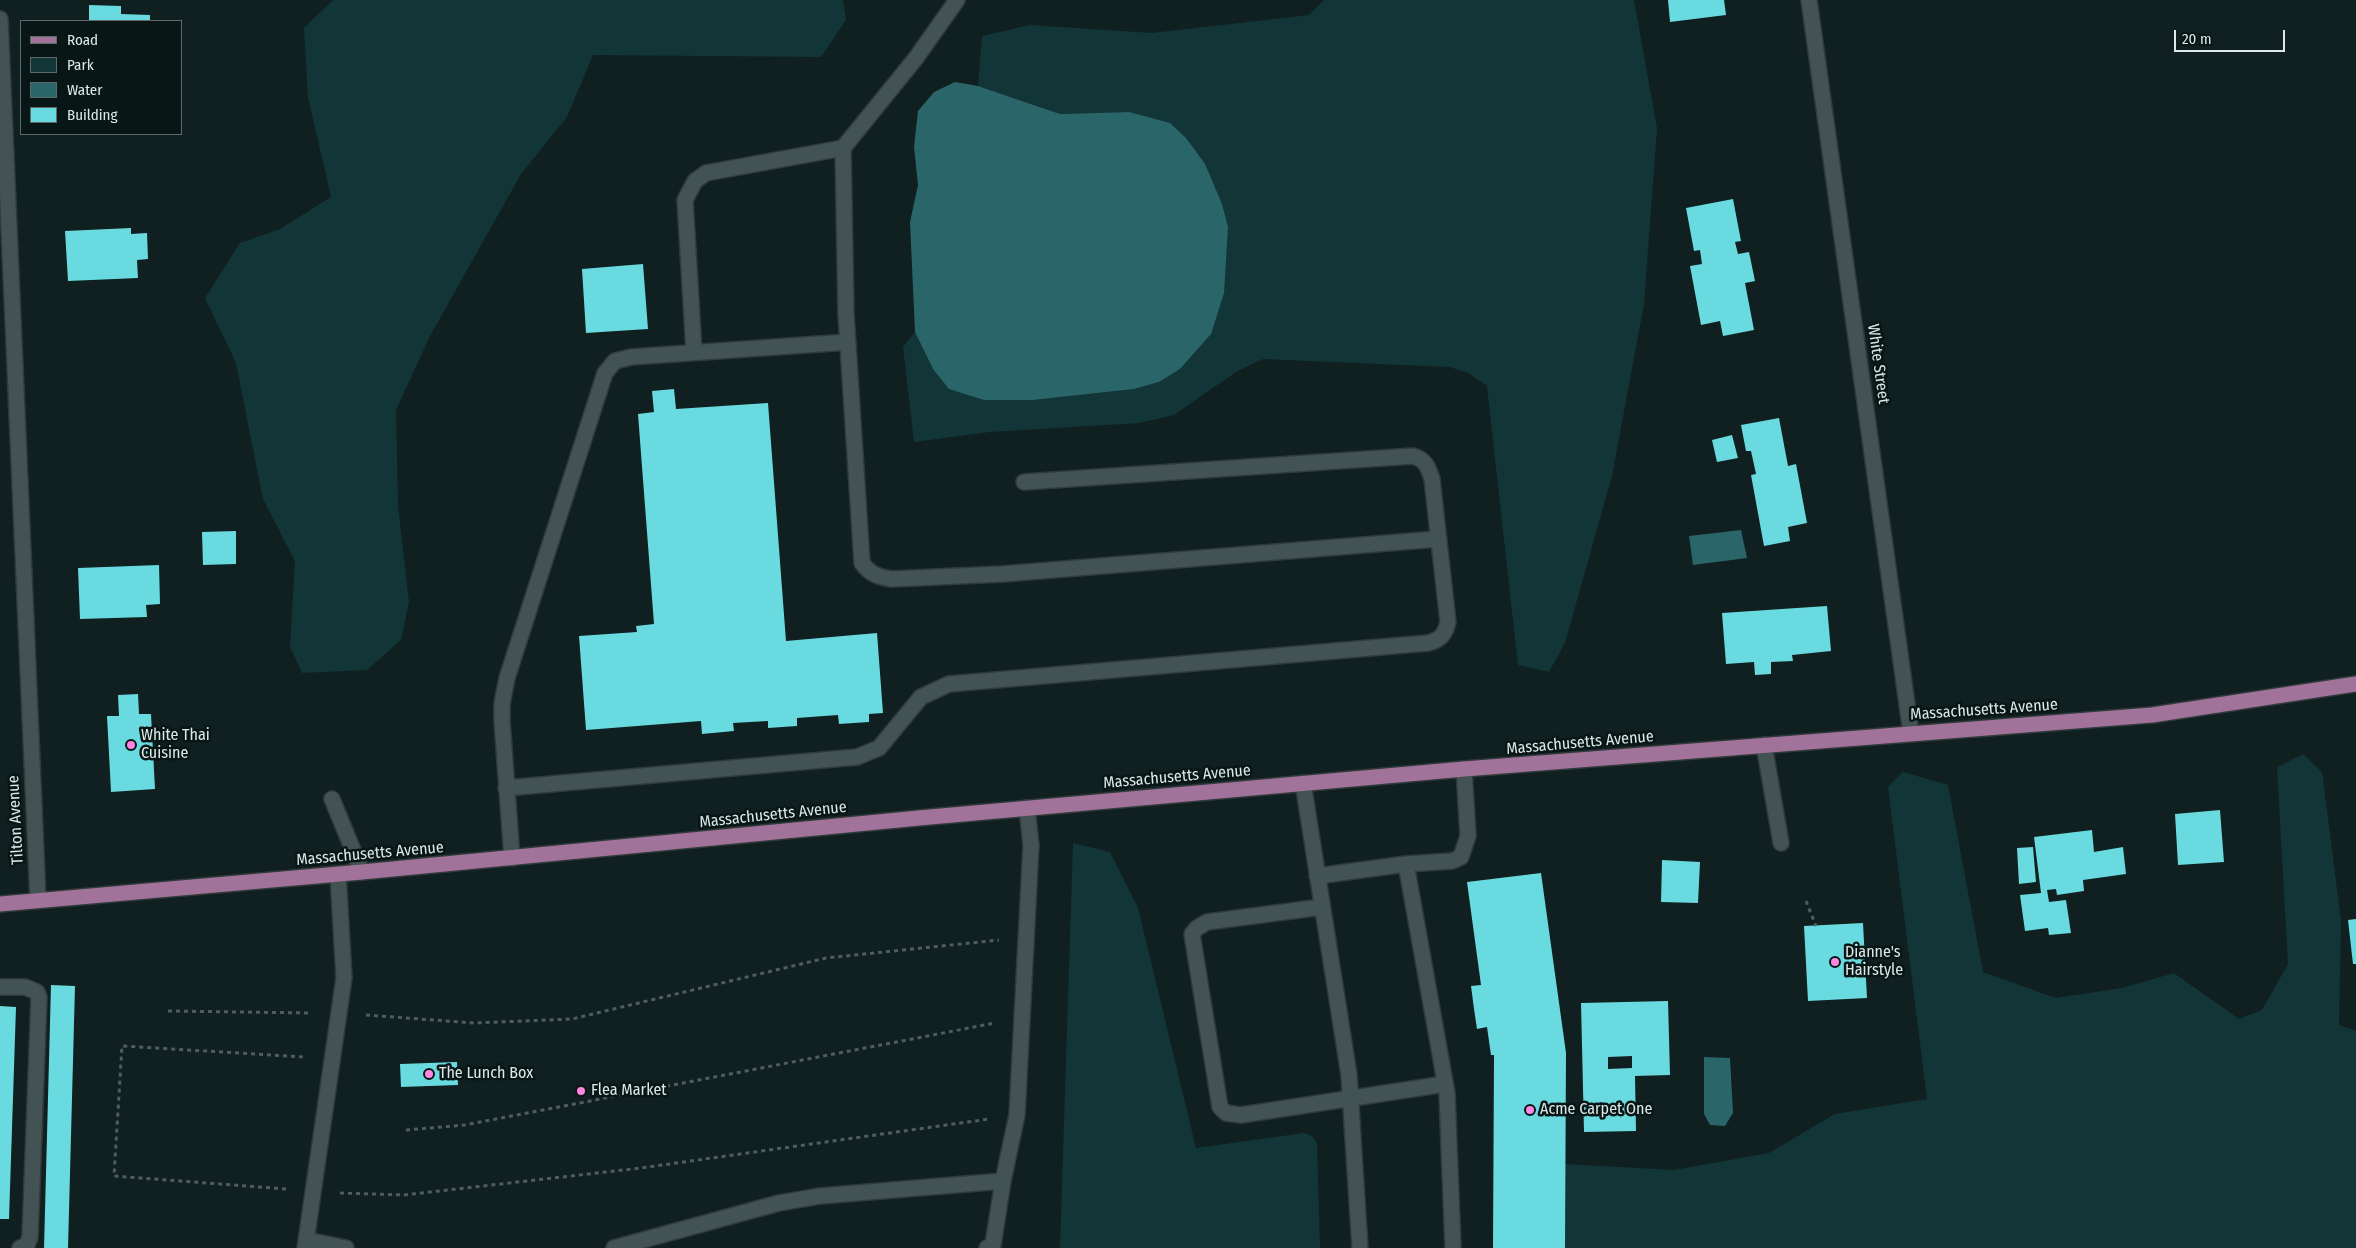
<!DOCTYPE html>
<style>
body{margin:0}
#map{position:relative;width:2356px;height:1248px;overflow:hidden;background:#101f1f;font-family:"Fira Sans Condensed",sans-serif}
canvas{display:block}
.legend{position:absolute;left:20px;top:20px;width:162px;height:115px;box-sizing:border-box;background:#081616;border:1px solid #5e6a6a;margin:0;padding:6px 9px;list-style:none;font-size:15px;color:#dee8e8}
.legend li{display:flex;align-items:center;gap:10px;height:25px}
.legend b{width:25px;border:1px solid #5e6a6a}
.scale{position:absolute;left:2174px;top:30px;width:111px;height:22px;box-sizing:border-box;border:2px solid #dee8e8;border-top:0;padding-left:6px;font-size:15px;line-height:18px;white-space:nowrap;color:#dee8e8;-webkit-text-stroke:4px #081616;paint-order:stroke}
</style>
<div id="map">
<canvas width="2356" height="1248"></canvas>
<ul class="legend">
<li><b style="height:6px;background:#a1729a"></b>Road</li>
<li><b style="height:14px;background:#123637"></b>Park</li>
<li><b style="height:14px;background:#2a6669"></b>Water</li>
<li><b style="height:14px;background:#69dadf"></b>Building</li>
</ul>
<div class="scale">20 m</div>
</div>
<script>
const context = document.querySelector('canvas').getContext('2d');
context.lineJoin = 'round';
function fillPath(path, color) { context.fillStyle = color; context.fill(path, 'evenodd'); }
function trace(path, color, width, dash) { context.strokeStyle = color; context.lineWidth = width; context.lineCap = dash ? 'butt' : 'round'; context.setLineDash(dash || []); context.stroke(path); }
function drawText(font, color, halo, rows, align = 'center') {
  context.font = font + ' "Fira Sans Condensed",sans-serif'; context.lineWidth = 5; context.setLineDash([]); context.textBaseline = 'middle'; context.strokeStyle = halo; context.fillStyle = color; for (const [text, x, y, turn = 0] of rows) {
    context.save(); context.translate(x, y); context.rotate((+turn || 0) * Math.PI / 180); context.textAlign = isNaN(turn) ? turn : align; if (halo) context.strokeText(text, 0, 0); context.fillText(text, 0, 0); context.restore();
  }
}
fillPath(new Path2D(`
 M333 0H843L846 20 821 57 593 55 567 117 521 174 430 336 396 410 398 506 409 602 401 640 367 670 302 673 290 647 295 561 263 499 236 363 205 298 240 243 280 229 331 197 308 97 304 28Z
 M1324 0H1634L1657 128 1644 304 1612 476 1565 643 1549 672 1518 665 1487 386 1468 373 1450 367 1263 359 1236 372 1174 415 1139 423 990 432 914 442 903 347 915 332 933 369 984 400H1033L1134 389 1159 382 1180 369 1211 334 1129 112 1060 114 978 86 982 36 1030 25 1152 33 1309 15Z
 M2303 754 2322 772 2341 920 2339 1025 2356 1031V1248H1565V1164L1674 1170 1769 1153 1835 1114 1927 1099 1888 787 1903 772 1948 785 1983 972 2056 998 2122 988 2174 973 2239 1019 2262 1010 2288 964 2277 767Z
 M1073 843 1110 852 1138 908 1196 1148 1304 1133 1312 1136 1317 1143 1320 1248H1060Z`), '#123637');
fillPath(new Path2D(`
 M955 82 978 86 1060 114 1129 112 1170 123 1186 138 1205 164 1222 204 1228 227 1224 293 1211 334 1180 369 1159 382 1134 389 1033 400H984L949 389 933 369 915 332 910 222 918 185 914 147 918 111 934 92Z
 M1741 530 1747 558 1693 565 1689 536Z
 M1704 1057 1730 1058 1733 1113 1725 1126 1710 1125 1704 1114Z`), '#2a6669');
fillPath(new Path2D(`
 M1668 0H1724L1726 15 1670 22Z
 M89 5 121 6V14L150 15V21H89Z
 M1733 199 1741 241 1735 242 1738 254 1749 252 1755 281 1745 283 1754 330 1723 336 1720 321 1701 325 1690 266 1702 264 1700 250 1694 251 1686 208Z
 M131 228V234L147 233 148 259 137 260 138 278 68 281 65 231Z
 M643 264 648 329 586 333 582 269Z
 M674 389 676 409 768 403 786 641 877 633 883 713 869 714V722L839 724 838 715 797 718V726L768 728V721L733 723 734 731 702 734 701 721 586 730 579 636 637 632 636 626 654 624 638 414 654 412 652 391Z
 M1779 418 1788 466 1796 464 1807 523 1788 527 1790 541 1764 546 1751 475 1756 474 1751 451H1746L1741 425Z
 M1732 435 1738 458 1717 462 1712 440Z
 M236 531V564L203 565 202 532Z
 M159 565 160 604 146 605 147 617 80 619 78 568Z
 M1827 606 1831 651 1792 655 1793 661 1771 662V674L1755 675 1754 662 1726 664 1722 613Z
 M138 694 139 714H151L155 789 111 792 107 716H119L118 695Z
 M2220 810 2224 862 2178 865 2175 814Z
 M2092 830 2094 852 2123 847 2126 874 2083 880 2084 891 2057 895 2056 889 2047 890 2049 902 2066 900 2071 933 2049 935 2048 928 2025 931 2020 895 2041 893 2034 837Z
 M2033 847 2036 882 2019 884 2017 848Z
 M1662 860 1700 862 1698 903 1661 902Z
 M1541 873 1566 1053 1565 1248H1493L1494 1055H1491L1487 1027 1477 1029 1474 1009 1471 986 1481 985 1467 882Z
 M2356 919V964H2353L2348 920Z
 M1863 923 1867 998 1808 1001 1804 926Z
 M51 985 75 986 68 1248H44Z
 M1668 1001 1670 1075 1635 1076 1636 1131 1584 1132 1581 1003ZM1632 1056V1068L1608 1069V1057Z
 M0 1006 16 1007 9 1219H0Z
 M457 1062 458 1085 401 1087 400 1064Z`), '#69dadf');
const lane = new Path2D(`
 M957 0 916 58 843 148 846 314 862 563C870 574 878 577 892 579L1002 574 1438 539
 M694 352 685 200 695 181 706 173 843 148
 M1764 745 1781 843
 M1303 783 1349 1075 1360 1248
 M506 788 857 757 879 748 921 697 949 684 1428 643C1440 640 1445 635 1448 622L1432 479C1428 467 1426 460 1413 456L1024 482
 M332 799 362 872
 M512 858 502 721V704L507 678 605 373 615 361 631 357 848 342
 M1406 864 1447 1093 1453 1248
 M1317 876 1406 864 1452 861 1461 857 1468 836 1464 769
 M1322 907 1207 922 1197 928 1192 934 1220 1107 1226 1113 1241 1115 1445 1084
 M0 987H25L37 992 39 997 30 1237 27 1245 20 1248
 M307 1240 346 1248
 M305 1248 344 978 338 874
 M614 1248 779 1203 820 1196 1003 1181 1017 1115 1031 845 1027 808
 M987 1248 993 1245 1003 1181`);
const street = new Path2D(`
 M0 19 38 900`);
const secondary = new Path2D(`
 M1809 0 1911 733`);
const primary = new Path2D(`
 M0 904 362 872 919 818 1464 769 2152 715 2356 684`);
trace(lane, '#313a3a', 18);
trace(street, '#313a3a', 18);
trace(secondary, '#313a3a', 18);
trace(primary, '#313a3a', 18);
trace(new Path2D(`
 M1806 901 1816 926
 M168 1011 312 1013
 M366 1015 474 1023 572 1019 826 958 999 940
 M406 1130 465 1125 995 1023
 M286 1189 114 1176 122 1046 305 1057
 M340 1193 404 1195 641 1168 989 1119`), '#4f5d5d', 3, [4, 4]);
trace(lane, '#435253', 15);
trace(street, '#435253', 15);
trace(secondary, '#435253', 15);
trace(primary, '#a1729a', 15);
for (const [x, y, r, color] of [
 [131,745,5,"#fd86e2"],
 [1835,962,5,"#fd86e2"],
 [429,1074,5,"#fd86e2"],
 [581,1091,5,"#fd86e2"],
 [1530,1110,5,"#fd86e2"]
]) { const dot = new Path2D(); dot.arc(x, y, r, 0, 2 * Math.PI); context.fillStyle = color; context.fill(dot); trace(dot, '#081616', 2); }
drawText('16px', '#dee8e8', '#081616', [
 ["White Street",1878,364,82],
 ["Massachusetts Avenue",1984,710,-4],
 ["Massachusetts Avenue",1580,743,-5],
 ["Massachusetts Avenue",1177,777,-5],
 ["Massachusetts Avenue",773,815,-6],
 ["Tilton Avenue",16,820,-93],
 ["Massachusetts Avenue",370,854,-5]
]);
drawText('16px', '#dee8e8', '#081616', [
 ["White Thai",141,736],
 ["Cuisine",141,754],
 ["Dianne's",1845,953],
 ["Hairstyle",1845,971],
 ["The Lunch Box",439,1074],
 ["Flea Market",591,1091],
 ["Acme Carpet One",1540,1110]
], 'left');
</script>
